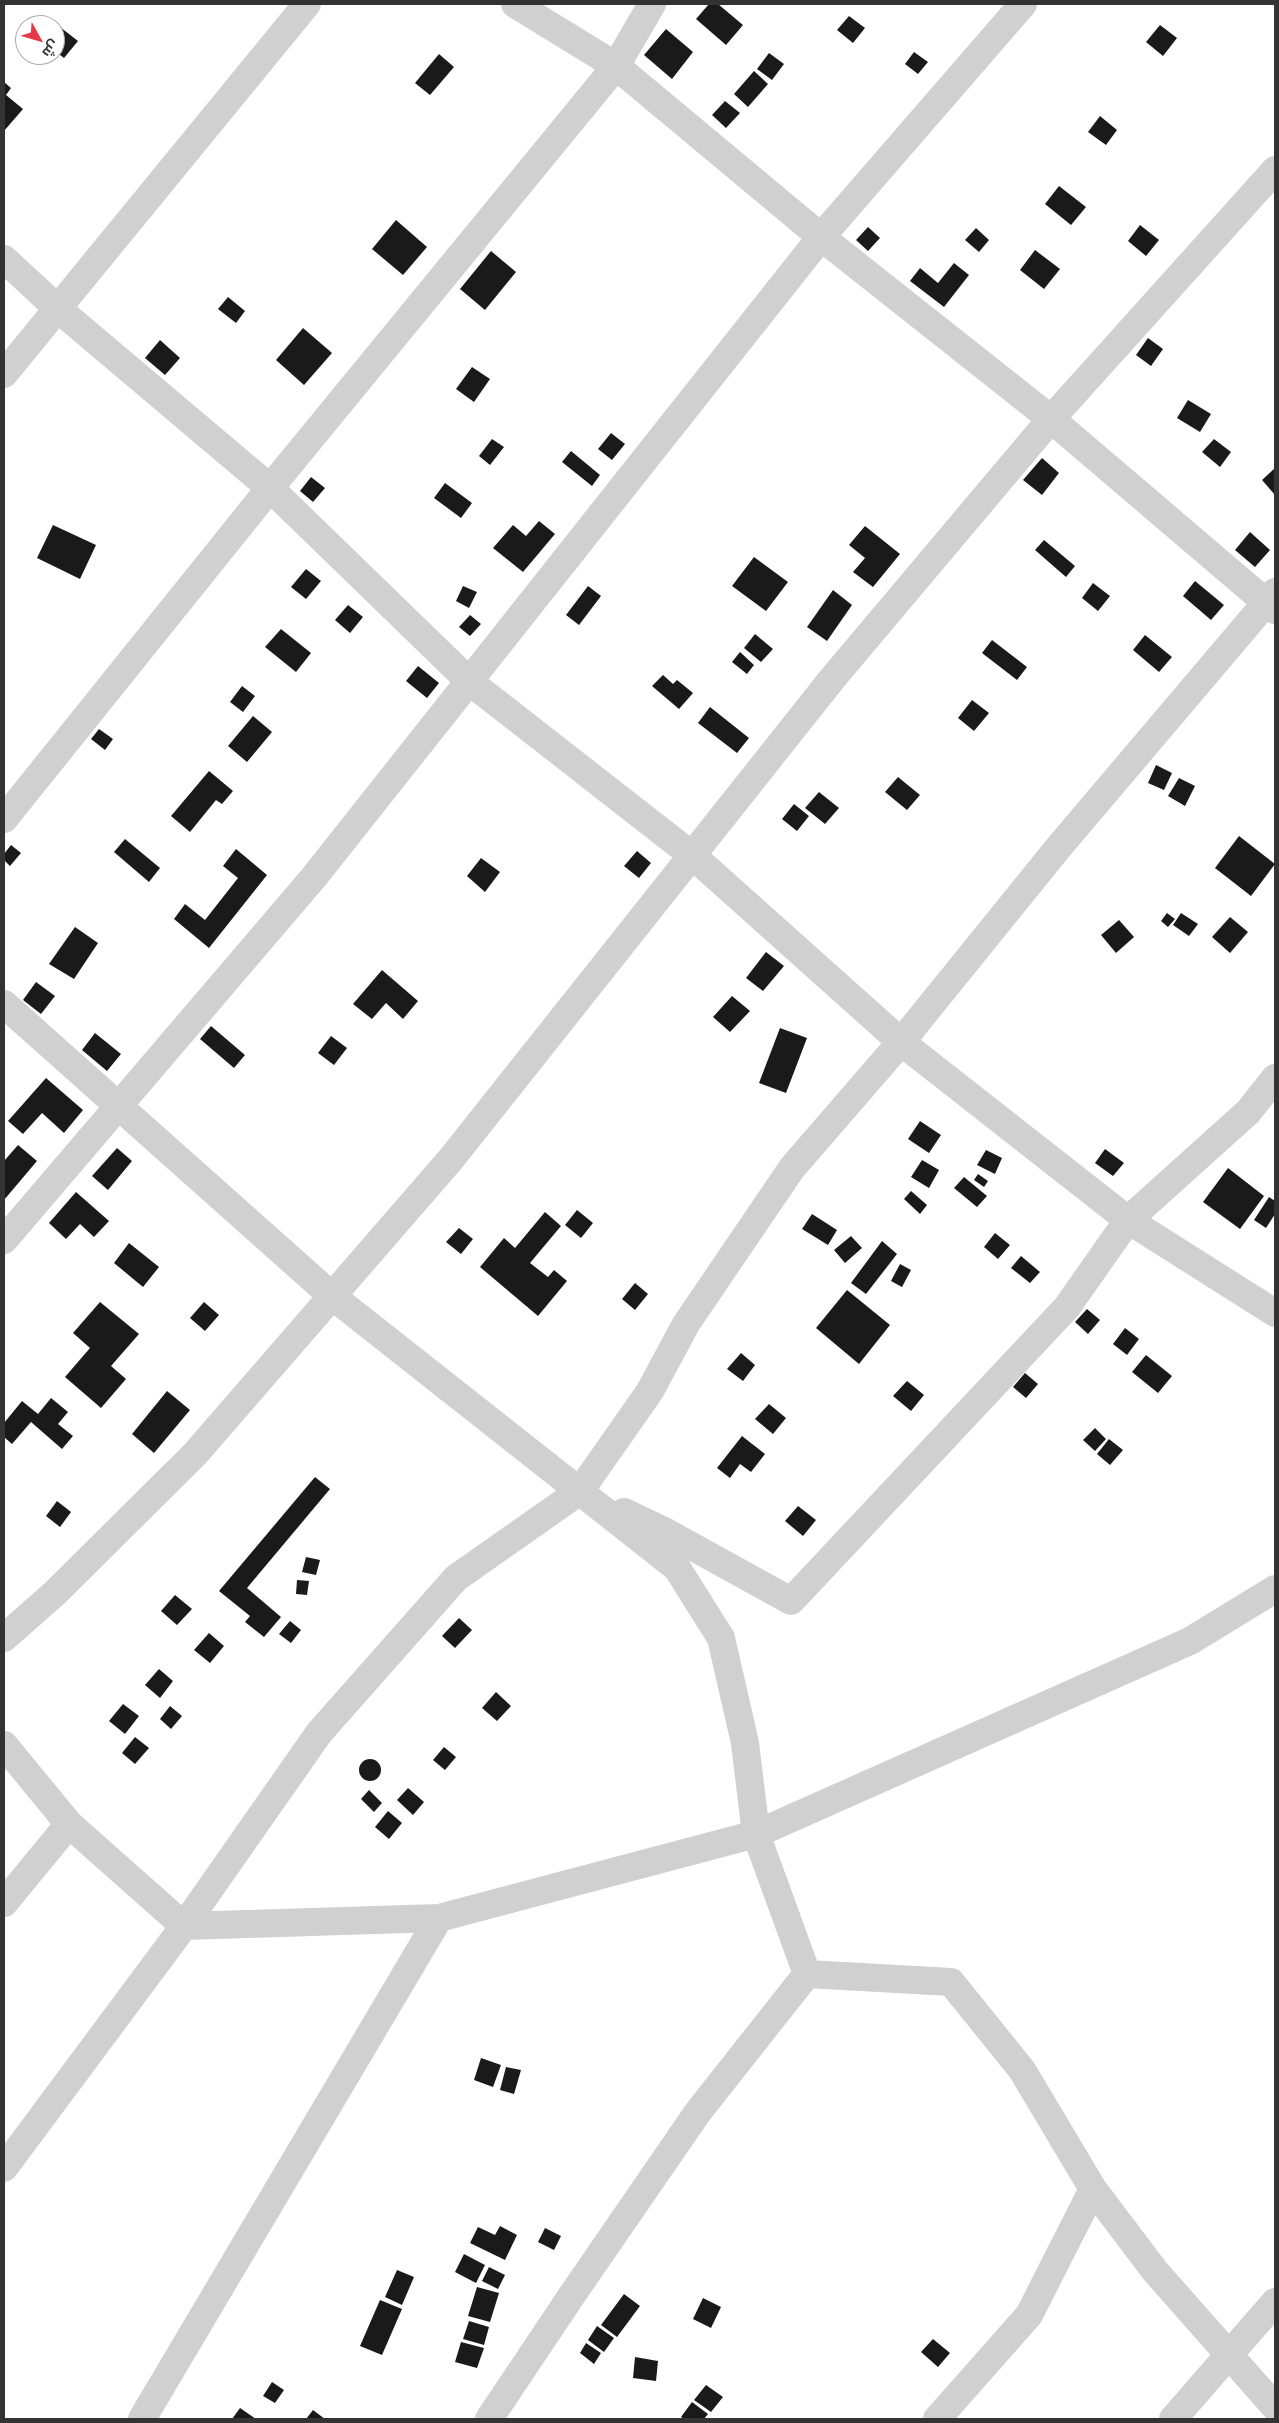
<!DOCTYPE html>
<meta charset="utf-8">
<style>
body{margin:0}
#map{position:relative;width:1279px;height:2423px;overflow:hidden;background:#fff;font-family:Helvetica,Cairo,sans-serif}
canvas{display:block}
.frame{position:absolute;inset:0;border:5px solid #333;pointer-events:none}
.north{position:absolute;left:15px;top:15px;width:50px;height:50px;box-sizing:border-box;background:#fff;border:1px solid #adadad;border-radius:50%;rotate:129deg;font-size:14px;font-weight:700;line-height:20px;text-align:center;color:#333}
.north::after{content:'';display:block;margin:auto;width:18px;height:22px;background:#e63946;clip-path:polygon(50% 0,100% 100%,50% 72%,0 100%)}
</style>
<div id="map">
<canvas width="1279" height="2423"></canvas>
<div class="frame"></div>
<div class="north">ش</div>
</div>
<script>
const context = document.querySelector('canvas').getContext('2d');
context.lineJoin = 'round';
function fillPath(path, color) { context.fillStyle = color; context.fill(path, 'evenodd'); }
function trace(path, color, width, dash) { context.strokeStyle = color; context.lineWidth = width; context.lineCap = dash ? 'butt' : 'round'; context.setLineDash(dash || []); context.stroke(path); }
fillPath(new Path2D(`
 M709 4H718L743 25 726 45 696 19Z
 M849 16 865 28 853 43 837 30Z
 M51 20 78 41 64 58 55 51V25H47Z
 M1160 25 1177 38 1163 56 1146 42Z
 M666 29 693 52 672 79 644 55Z
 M914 52 928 62 918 74 905 64Z
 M769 53 784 64 772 80 757 69Z
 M439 54 454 67 430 95 415 83Z
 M754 71 768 84 748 107 734 94Z
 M4 82 11 88 6 95 23 109 4 131Z
 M725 101 740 113 726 128 712 115Z
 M1100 116 1117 130 1106 145 1088 132Z
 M1059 186 1086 207 1071 225 1045 204Z
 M396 220 427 247 403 275 372 249Z
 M1140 225 1159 240 1146 256 1128 241Z
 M868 227 880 238 868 251 856 240Z
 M976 228 989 240 979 252 965 240Z
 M1035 250 1060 269 1044 289 1020 270Z
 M491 251 516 272 485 310 460 289Z
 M954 263 969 275 944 307 910 281 920 268 938 283Z
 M228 297 245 311 236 323 218 309Z
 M303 328 332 353 304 385 276 360Z
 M1148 338 1163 349 1151 366 1136 355Z
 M160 340 180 358 165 375 145 358Z
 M472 367 490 379 474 402 456 389Z
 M1188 400 1211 414 1200 432 1177 418Z
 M611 433 625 444 612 460 598 449Z
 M492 439 504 447 490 465 479 456Z
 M1214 439 1231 452 1220 467 1202 452Z
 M571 451 600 475 592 486 562 462Z
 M1042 458 1059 473 1042 495 1023 480Z
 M1275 468V495L1262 480Z
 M311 477 325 488 313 502 300 491Z
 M445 483 472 503 461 518 434 498Z
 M539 521 555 534 523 572 493 548 513 525 526 536Z
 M53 525 96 545 80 579 37 558Z
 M865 526 900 554 873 587 853 572 865 558 849 545Z
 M1250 532 1270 550 1255 567 1235 550Z
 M1044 540 1075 566 1066 577 1035 550Z
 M754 557 788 582 766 611 732 586Z
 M306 569 321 581 306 599 291 587Z
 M1195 581 1224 605 1211 620 1183 596Z
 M1093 583 1110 596 1098 611 1082 598Z
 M463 586 477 592 469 608 456 601Z
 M588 586 601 596 579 625 566 615Z
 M833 590 852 605 827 641 807 627Z
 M348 605 363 617 350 633 335 620Z
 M470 615 481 624 470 636 459 627Z
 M281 629 311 653 296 672 265 647Z
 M755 634 773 649 761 662 744 648Z
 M1145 635 1172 657 1159 672 1133 650Z
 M992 640 1027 667 1017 680 982 653Z
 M740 652 754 665 747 674 732 662Z
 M418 666 439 683 427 698 406 681Z
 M663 675 673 684 677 680 693 693 679 709 652 686Z
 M242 686 255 696 243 712 230 702Z
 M972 700 989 713 974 731 958 718Z
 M710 707 749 738 737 753 698 723Z
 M253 716 272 732 247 762 228 746Z
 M99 729 113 739 105 750 91 739Z
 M1156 765 1172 773 1164 790 1148 783Z
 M209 771 233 791 222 804 216 800 190 832 171 816Z
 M898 777 920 795 907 810 885 792Z
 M1179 778 1195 786 1185 806 1168 796Z
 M819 792 839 808 825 824 805 808Z
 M794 804 809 816 797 831 782 819Z
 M1239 836 1275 864 1251 896 1215 868Z
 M125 839 160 868 149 882 114 852Z
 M11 845 21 853 10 866 4 860V854Z
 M236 849 267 875 209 948 174 919 185 904 205 920 238 878 223 866Z
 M637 851 651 863 639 878 624 866Z
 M481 858 500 872 485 892 467 876Z
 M1167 913 1175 919 1168 927 1161 921Z
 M1181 913 1198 924 1189 936 1173 925Z
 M1230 917 1248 932 1230 953 1212 937Z
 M1119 920 1134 937 1116 953 1101 935Z
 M75 927 98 943 74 979 49 964Z
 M766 952 784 966 763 991 746 978Z
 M382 970 418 1001 403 1019 386 1003 372 1019 353 1004Z
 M36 982 55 996 41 1014 23 1000Z
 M732 996 750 1011 730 1032 713 1017Z
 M211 1026 245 1055 234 1068 200 1039Z
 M780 1028 807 1038 786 1093 759 1083Z
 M95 1033 121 1054 107 1071 82 1050Z
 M331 1036 347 1048 334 1065 318 1053Z
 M46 1078 83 1110 64 1133 42 1113 23 1134 8 1121Z
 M920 1121 941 1135 929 1153 908 1139Z
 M18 1145 37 1161 4 1200V1161Z
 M117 1148 132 1161 108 1190 92 1176Z
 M1105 1149 1124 1163 1113 1176 1095 1163Z
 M986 1150 1002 1158 995 1174 977 1165Z
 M922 1160 939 1170 929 1188 911 1177Z
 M1228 1168 1264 1196 1240 1229 1203 1202Z
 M978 1174 988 1181 984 1187 974 1180Z
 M964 1177 987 1196 977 1207 954 1188Z
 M911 1191 927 1205 920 1214 904 1199Z
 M76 1192 109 1221 94 1237 80 1224 66 1239 49 1223Z
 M1269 1197 1275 1201V1214L1266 1228 1254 1220Z
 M577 1210 593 1223 581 1238 565 1225Z
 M545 1212 561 1226 530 1263 548 1277 554 1270 567 1281 538 1316 480 1267 504 1238 515 1248Z
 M812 1214 837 1230 828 1245 802 1229Z
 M459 1228 473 1239 461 1254 446 1242Z
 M995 1233 1010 1245 998 1259 984 1247Z
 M851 1236 862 1248 845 1263 834 1250Z
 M882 1241 897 1254 866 1294 851 1283Z
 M129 1243 159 1267 143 1287 114 1263Z
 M1021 1256 1040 1272 1030 1283 1011 1268Z
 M900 1264 911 1270 902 1287 891 1281Z
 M635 1283 648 1294 635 1310 622 1299Z
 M847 1290 890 1325 859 1364 816 1328Z
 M100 1302 139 1334 111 1366 126 1379 101 1408 65 1377 90 1348 73 1333Z
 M204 1302 219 1315 205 1331 190 1318Z
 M1087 1309 1100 1320 1088 1334 1075 1322Z
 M1125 1328 1139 1339 1127 1355 1113 1344Z
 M741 1353 755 1365 743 1381 727 1369Z
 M1146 1355 1172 1376 1158 1393 1132 1372Z
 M1025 1373 1038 1384 1026 1398 1013 1387Z
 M907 1381 924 1395 911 1411 893 1396Z
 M167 1391 190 1410 154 1453 132 1434Z
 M51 1398 68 1412 58 1424 73 1436 62 1449 31 1422 12 1444 4 1437V1423L22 1401 38 1414Z
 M769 1404 786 1418 773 1434 755 1419Z
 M1095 1428 1106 1439 1095 1451 1083 1440Z
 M742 1436 765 1454 751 1472 740 1464 730 1478 717 1468Z
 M1109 1439 1123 1450 1110 1465 1097 1454Z
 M315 1477 330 1489 247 1588 281 1617 264 1637 245 1622 250 1616 219 1591Z
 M57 1501 71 1512 60 1527 46 1516Z
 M798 1506 816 1520 803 1536 785 1521Z
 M306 1557 320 1560 316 1575 302 1572Z
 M297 1580 309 1581 307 1595 296 1594Z
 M175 1595 192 1609 177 1625 161 1611Z
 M459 1618 472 1630 455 1648 442 1636Z
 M290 1621 301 1630 291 1643 279 1634Z
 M209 1633 224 1646 210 1663 194 1650Z
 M159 1669 173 1681 160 1698 145 1685Z
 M496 1692 511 1706 497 1721 482 1708Z
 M123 1704 139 1716 125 1734 109 1721Z
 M170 1706 182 1716 171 1729 160 1719Z
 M135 1737 149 1748 135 1764 122 1753Z
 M444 1747 456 1757 445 1770 433 1760Z
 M359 1770a11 11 0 1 1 22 0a11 11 0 1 1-22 0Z
 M408 1788 424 1802 413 1815 397 1800Z
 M369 1790 382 1803 374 1812 361 1799Z
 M388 1811 402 1823 389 1839 375 1827Z
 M481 2058 501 2065 493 2087 474 2080Z
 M506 2067 521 2070 514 2094 500 2090Z
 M500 2226 517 2235 505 2260 470 2243 478 2227 495 2235Z
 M545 2228 561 2236 554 2250 538 2242Z
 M464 2254 485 2265 476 2283 455 2272Z
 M489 2267 505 2275 498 2289 482 2281Z
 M397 2270 414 2277 402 2305 385 2297Z
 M477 2287 499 2293 490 2322 468 2316Z
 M624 2294 640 2306 617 2337 601 2325Z
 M703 2298 721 2307 711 2328 693 2319Z
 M380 2300 402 2309 382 2355 360 2346Z
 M469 2321 489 2327 484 2345 463 2339Z
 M597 2326 614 2338 604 2352 588 2340Z
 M933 2339 950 2353 938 2367 921 2352Z
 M461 2342 484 2348 477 2368 455 2362Z
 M586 2343 601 2353 594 2364 580 2353Z
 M635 2357 658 2361 656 2381 633 2378Z
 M272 2382 284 2390 275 2403 263 2396Z
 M706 2385 723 2397 711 2412 694 2400Z
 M692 2402 708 2414 704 2419H684L681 2417Z
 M240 2408 256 2419H232Z
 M313 2410 325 2419H306Z`), '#1a1a1a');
trace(new Path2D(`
 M515 4 616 66 821 237 1051 419 1275 610
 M4 259 57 308 270 488 470 682 693 856 901 1042 1128 1220 1275 1313
 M4 374 307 4
 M4 819 270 488 616 66 652 4
 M4 1004 332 1296 677 1568 721 1638 745 1743 756 1834 807 1974
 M4 1240 314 877 821 237 1023 4
 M624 1512 666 1532 791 1601 1067 1307 1128 1220 1248 1112 1275 1078
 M4 1638 55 1593 195 1454 451 1159 832 679 1051 419 1275 170
 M4 1745 69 1824
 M4 1903 69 1824 184 1926 439 1918 756 1834 1190 1641 1275 1589
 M807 1974 951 1982 1022 2070 1093 2189 1155 2271 1275 2407
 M4 2168 184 1926 319 1733 456 1578 580 1491 650 1391 686 1324 792 1168 901 1042 1058 848 1275 592
 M142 2419 439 1918
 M489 2419 572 2295 698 2112 807 1974
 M937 2419 1029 2315 1093 2189
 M1173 2419 1275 2302`), '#d0d0d0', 28);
</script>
